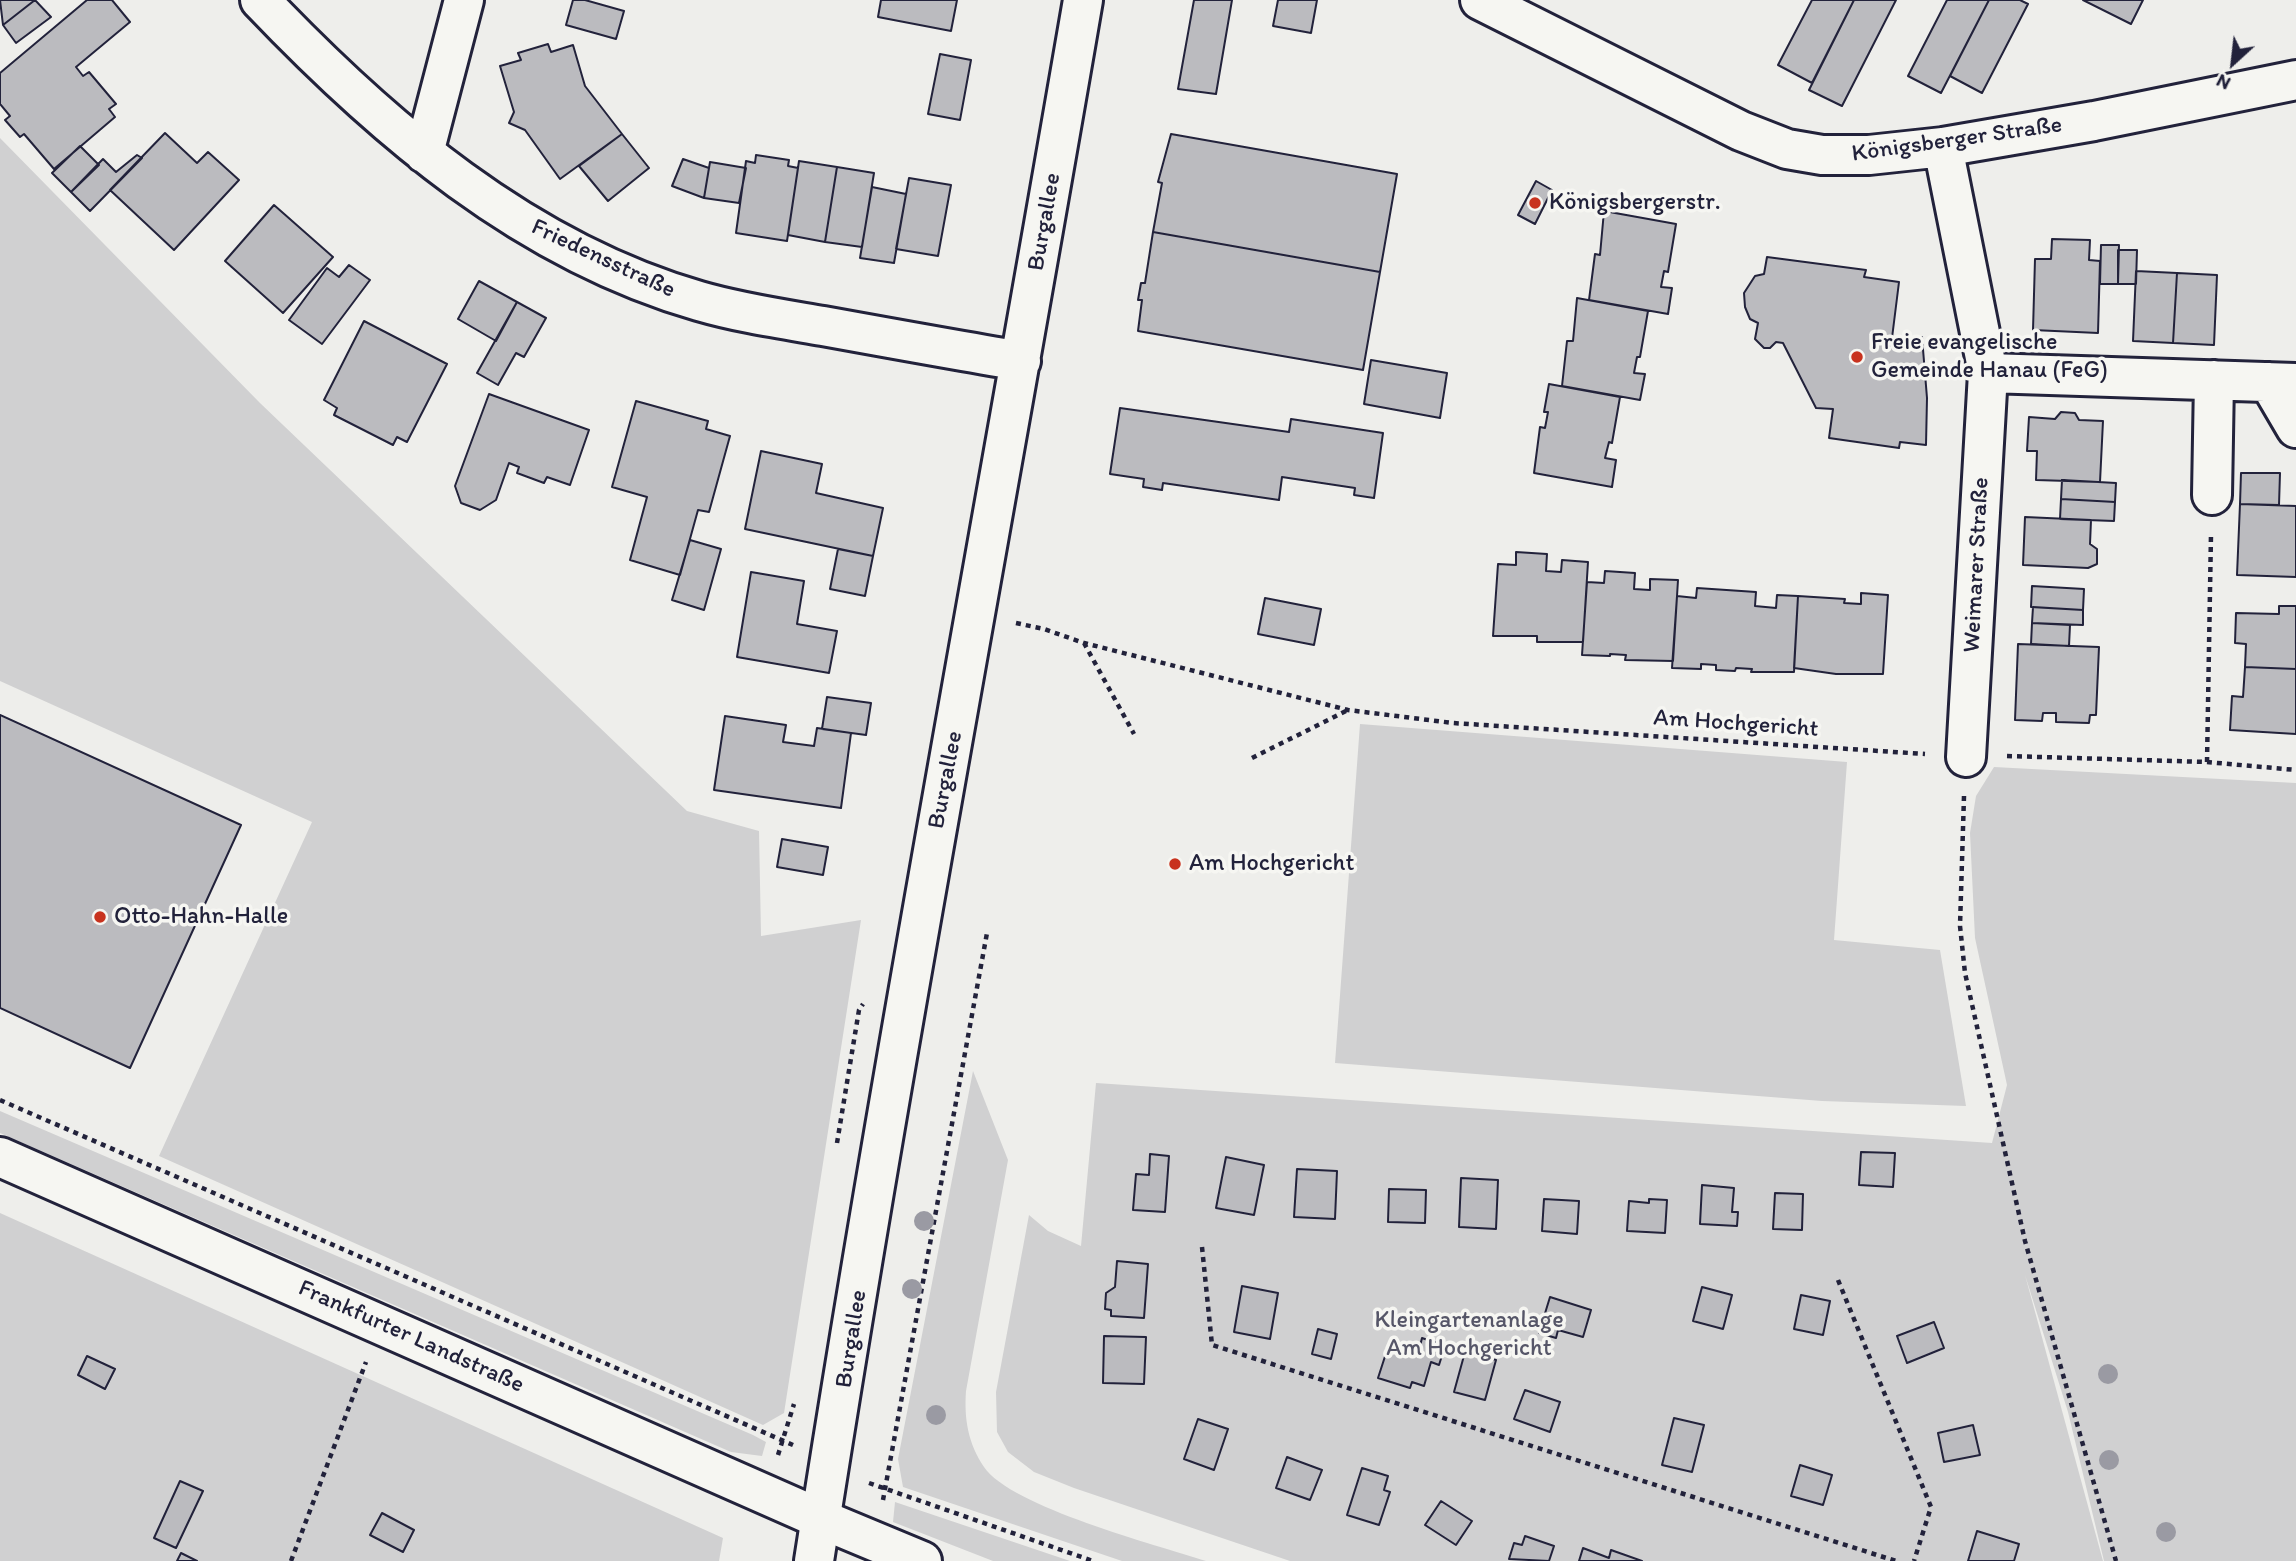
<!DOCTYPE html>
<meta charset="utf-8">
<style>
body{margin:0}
#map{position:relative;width:2296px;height:1561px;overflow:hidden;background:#eeeeeb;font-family:Itim,sans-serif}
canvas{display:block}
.north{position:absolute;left:2198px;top:28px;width:70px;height:70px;-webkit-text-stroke:5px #f6f6f2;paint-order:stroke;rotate:207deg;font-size:19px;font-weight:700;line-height:28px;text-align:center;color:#22223b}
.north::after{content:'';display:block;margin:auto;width:24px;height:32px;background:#22223b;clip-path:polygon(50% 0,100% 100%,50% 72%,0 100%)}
</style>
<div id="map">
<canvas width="2296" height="1561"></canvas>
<div class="north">N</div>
</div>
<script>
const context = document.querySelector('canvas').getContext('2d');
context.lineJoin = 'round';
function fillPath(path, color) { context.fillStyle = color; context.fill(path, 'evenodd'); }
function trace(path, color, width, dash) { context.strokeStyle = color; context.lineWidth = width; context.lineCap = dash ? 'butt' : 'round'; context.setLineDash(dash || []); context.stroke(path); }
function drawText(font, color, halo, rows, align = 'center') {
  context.font = font + ' Itim,sans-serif'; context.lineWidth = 7; context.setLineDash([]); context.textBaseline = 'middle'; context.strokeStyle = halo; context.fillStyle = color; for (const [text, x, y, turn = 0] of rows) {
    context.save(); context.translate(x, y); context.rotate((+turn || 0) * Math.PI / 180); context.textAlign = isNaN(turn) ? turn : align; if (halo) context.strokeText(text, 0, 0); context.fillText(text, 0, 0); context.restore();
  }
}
fillPath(new Path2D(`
 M0 138 260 403 687 811 759 831 761 936 861 920 784 1413 763 1425 159 1156 312 822 0 681Z
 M1360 724 1847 762 1834 940 1940 950 1966 1106 1822 1101 1335 1063Z
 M1994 767 2296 783V1561H2104L2068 1412 2025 1275 2103 1561H1290L1074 1488 1034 1472 1008 1452 997 1432 996 1392 1029 1215 1048 1231 1081 1246 1096 1083 1992 1143 2007 1085 1975 938 1970 833 1976 796Z
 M973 1071 1008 1160 966 1391C964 1419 968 1443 984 1467 1011 1507 1157 1545 1206 1561H1122L903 1487 898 1459Z
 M0 1111 753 1435 766 1442 762 1456 731 1452 0 1133Z
 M0 1213 723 1538 719 1561H0Z
 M895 1502 1070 1561H993L893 1522Z`), '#d0d0d1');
const building = new Path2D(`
 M0 0H35L3 25Z
 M35 0 51 17 16 43 3 25Z
 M87 0H112L130 22 76 67 83 76 89 72 116 104 109 109 115 117 54 169 24 134 20 137 5 120 10 116 0 104V73Z
 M573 0H585L624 11 616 39 566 25Z
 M881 0H957L951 31 878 17Z
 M1194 0H1232L1216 94 1178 89Z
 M1278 0H1317L1311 33 1273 26Z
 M1812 0H1854L1812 83 1778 65Z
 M1854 0H1896L1842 106 1809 90Z
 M1947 0H1989L1941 93 1908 76Z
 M1989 0H2020L2028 4 1982 93 1950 76Z
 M2083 0H2143L2131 24Z
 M548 44 551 52 573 45 585 86 622 134 560 179 525 130 509 123 514 112 500 66 521 60 518 53Z
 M940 54 971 60 960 120 928 114Z
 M165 133 197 163 208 152 239 180 174 250 110 190Z
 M622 134 649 168 608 201 579 166Z
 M1171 134 1397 174 1380 272 1153 232 1162 183 1158 182Z
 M80 146 99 165 71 192 52 173Z
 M137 155 142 158 90 211 71 192 103 159 116 172Z
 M756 155 789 160 788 166 798 168 787 241 736 233 746 161 755 163Z
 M683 159 709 168 704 198 672 186Z
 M799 161 837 167 825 242 788 235Z
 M710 162 746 168 739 203 704 198Z
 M837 167 874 173 862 247 825 242Z
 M909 178 951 185 938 256 896 249Z
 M1536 181 1552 190 1535 224 1518 215Z
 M872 187 906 194 894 263 860 258Z
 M274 205 333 257 283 313 225 261Z
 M1604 211 1676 224 1668 272 1664 271 1661 287 1672 288 1668 314 1589 300 1595 254 1600 255Z
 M1153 232 1380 272 1363 370 1138 331 1142 300H1138L1141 283H1145Z
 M2052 239 2090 240 2089 260 2100 261 2098 333 2033 330 2035 259H2051Z
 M2101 245H2119L2118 284H2100Z
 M2118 250H2137L2136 284H2118Z
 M1767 257 1866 270 1864 277 1899 282 1891 346 1922 337 1927 398 1926 445 1900 442 1899 448 1829 438 1833 409 1816 408 1783 343 1776 342 1770 348H1764L1755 339 1758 323 1750 319 1745 307 1744 293 1755 276 1764 274Z
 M349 265 370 280 322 344 289 320 327 268 339 277Z
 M2136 271 2177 273 2173 343 2133 341Z
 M2177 273 2217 275 2214 345 2173 343Z
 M479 281 517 302 496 341 458 319Z
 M1577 298 1648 311 1640 357H1637L1634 373 1645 374 1640 400 1562 386 1567 341H1573Z
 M517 302 546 318 524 357 516 353 498 385 477 373Z
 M364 321 447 364 407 442 397 437 393 445 334 415 337 408 324 400Z
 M1371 360 1447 373 1440 418 1364 404Z
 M1549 384 1620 397 1612 443 1609 442 1605 458 1616 460 1612 487 1534 473 1540 427 1545 428 1548 412H1544Z
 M489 394 589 430 570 485 547 477 544 483 517 473 519 467 509 463 496 500 480 510 461 503 455 486Z
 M636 401 708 421 706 429 730 436 709 512 698 510 680 575 630 560 647 497 612 487Z
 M1120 408 1289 432 1291 419 1383 433 1374 498 1354 495 1355 488 1282 477 1279 500 1163 483 1162 490 1143 487 1144 479 1110 474Z
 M2061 412 2075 413 2079 420 2103 421 2100 482 2036 480 2037 451H2027L2029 417 2055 419Z
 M761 451 822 464 816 493 883 508 873 556 745 529Z
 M2241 473H2280L2279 505 2240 504Z
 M2062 480 2116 483 2115 502 2061 499Z
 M2061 499 2115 502 2114 521 2060 519Z
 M2240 504 2296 506V577L2237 575Z
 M2025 517 2091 520 2090 544 2097 549V564L2088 568 2023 565Z
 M690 540 721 549 704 610 672 600Z
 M838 549 873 556 865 596 830 589Z
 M1516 552 1547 554 1546 571 1561 572 1562 560 1588 562 1583 642H1537V636H1493L1498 564 1516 565Z
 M1605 571 1635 573 1634 589 1650 590V579L1678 580 1673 661 1625 660 1626 655 1610 654V656L1582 655 1587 582 1604 583Z
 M751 572 804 581 797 624 837 631 829 673 737 657Z
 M2032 586 2084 589 2083 610 2031 607Z
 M1697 588 1756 592 1755 606 1776 608 1777 595 1798 596 1794 672H1751L1752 669 1736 668 1735 671 1716 670V665L1701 664V669L1672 668 1677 596 1696 598Z
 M1861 593 1888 595 1883 674H1836L1794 668 1798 596 1845 599 1844 603 1861 604Z
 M1265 598 1321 609 1314 645 1258 634Z
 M2279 606H2296V669L2245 667 2246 644 2235 643 2236 613 2279 614Z
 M2033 607 2083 610V625L2032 623Z
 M2032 623 2070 625 2069 646 2031 644Z
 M2018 644 2099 647 2096 715H2090L2089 723 2056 722V713H2043L2042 721 2015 720Z
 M2245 667 2296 669V734L2230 730 2232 696 2243 697Z
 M827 697 871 703 866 735 822 729Z
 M0 715 241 825 130 1068 0 1008Z
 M725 716 786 725 783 742 814 746 817 728 851 733 841 808 714 790Z
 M782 839 828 847 823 875 777 867Z
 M1861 1152 1895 1153 1893 1187 1859 1185Z
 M1150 1154 1169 1156 1165 1212 1133 1210 1136 1174 1149 1175Z
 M1226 1157 1264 1165 1254 1215 1216 1208Z
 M1297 1169 1337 1171 1335 1219 1294 1217Z
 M1461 1178 1498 1180 1496 1229 1459 1227Z
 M1702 1185 1734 1188 1732 1212H1738L1737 1226 1700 1224Z
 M1389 1189 1426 1190 1425 1223 1388 1222Z
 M1775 1193 1803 1194 1802 1230 1773 1229Z
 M1544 1199 1579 1201 1577 1234 1542 1231Z
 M1649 1199 1667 1200 1665 1233 1627 1231 1629 1201 1649 1203Z
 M1117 1261 1148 1264 1144 1318 1111 1316V1310L1105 1309 1106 1293 1115 1287Z
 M1242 1286 1278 1293 1270 1339 1234 1332Z
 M1702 1287 1732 1295 1723 1329 1693 1321Z
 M1801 1295 1830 1301 1823 1335 1794 1329Z
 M1550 1297 1591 1310 1583 1337 1558 1330 1556 1338 1539 1333Z
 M1934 1322 1944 1348 1907 1363 1897 1336Z
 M1318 1329 1337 1334 1331 1359 1312 1354Z
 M1104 1336 1146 1337 1144 1384 1103 1383Z
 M1422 1338 1445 1346 1439 1365 1431 1362 1424 1386 1412 1382 1410 1388 1378 1378 1390 1341 1419 1350Z
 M1465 1352 1496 1360 1485 1400 1454 1392Z
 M87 1356 115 1369 105 1389 78 1375Z
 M1525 1390 1560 1402 1550 1432 1514 1419Z
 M1674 1418 1704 1425 1692 1472 1662 1465Z
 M1198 1419 1228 1429 1214 1470 1184 1459Z
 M1973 1425 1980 1455 1944 1462 1938 1433Z
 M1287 1457 1322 1470 1310 1500 1276 1488Z
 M1800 1465 1832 1475 1823 1505 1791 1496Z
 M1362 1468 1388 1476 1384 1490 1390 1492 1379 1525 1347 1515Z
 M180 1481 203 1491 176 1548 154 1538Z
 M1441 1501 1472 1521 1456 1545 1425 1525Z
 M382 1513 414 1530 403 1552 370 1535Z
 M1977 1531 2019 1544 2014 1561H1968Z
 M1525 1536 1554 1546 1549 1561 1509 1559 1514 1543 1522 1545Z
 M1583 1548 1609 1558 1611 1550 1642 1561H1579Z
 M181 1553 197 1561H177Z`);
fillPath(building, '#bbbbbf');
trace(building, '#22223b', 2);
const minor = new Path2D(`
 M260 0C383 129 525 251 699 301 740 313 782 319 823 326 889 338 955 350 1021 361
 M1480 0 1741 131 1787 149 1822 155H1869L1943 147 2094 121 2296 80
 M1943 147 1988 373 1966 757
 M424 153 464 0
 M1988 373 2296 383
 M2269 382 2296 428
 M2212 495 2214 380
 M814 1561C895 1039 994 520 1083 0`);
const major = new Path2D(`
 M0 1157 821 1519`);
const highway = new Path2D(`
 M821 1519 922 1561`);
trace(minor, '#22223b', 44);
trace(major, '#22223b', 44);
trace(highway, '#22223b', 44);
trace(new Path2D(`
 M1016 623 1044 629 1084 643 1348 710 1453 723 1925 754
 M1084 643 1134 734
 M2007 756 2207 762 2296 770
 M1252 758 1348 710
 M2207 762 2211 534
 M1964 796 1960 926 1965 973 2025 1241 2116 1561
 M0 1100 793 1445
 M837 1143 859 1010 863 1004
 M1202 1247 1212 1345 1896 1561
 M1838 1280 1931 1507 1914 1561
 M778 1455 794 1404
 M869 1483 1093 1561
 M883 1500 987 933
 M291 1561 366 1362`), '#22223b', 4.5, [5, 5]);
trace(minor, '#f6f6f2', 38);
trace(major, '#f6f6f2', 38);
trace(highway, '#f6f6f2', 38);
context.fillStyle = '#9a9aa3';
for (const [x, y] of [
 [924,1221],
 [912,1289],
 [2108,1374],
 [936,1415],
 [2109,1460],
 [2166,1532]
]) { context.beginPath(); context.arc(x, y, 10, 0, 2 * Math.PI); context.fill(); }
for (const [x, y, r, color] of [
 [1535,203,7,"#c8321e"],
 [1857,357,7,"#c8321e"],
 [1175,864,7,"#c8321e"],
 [100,917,7,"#c8321e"]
]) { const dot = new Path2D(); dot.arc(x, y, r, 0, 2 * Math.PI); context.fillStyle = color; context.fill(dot); trace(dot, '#f6f6f2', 2.5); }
drawText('24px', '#22223b', '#f6f6f2', [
 ["Königsberger Straße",1957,140,-8],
 ["Burgallee",1045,222,-80],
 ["Friedensstraße",603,259,25],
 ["Weimarer Straße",1977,565,-87],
 ["Am Hochgericht",1736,724,4],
 ["Burgallee",946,780,-79],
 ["Frankfurter Landstraße",411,1337,24],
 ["Burgallee",852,1339,-81]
]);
drawText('24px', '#22223b', '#f6f6f2', [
 ["Königsbergerstr.",1549,203],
 ["Freie evangelische",1871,343],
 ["Gemeinde Hanau (FeG)",1871,371],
 ["Am Hochgericht",1189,864],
 ["Otto-Hahn-Halle",114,917]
], 'left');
drawText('24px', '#565668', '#f6f6f2', [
 ["Kleingartenanlage",1469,1321],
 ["Am Hochgericht",1469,1349]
]);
</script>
